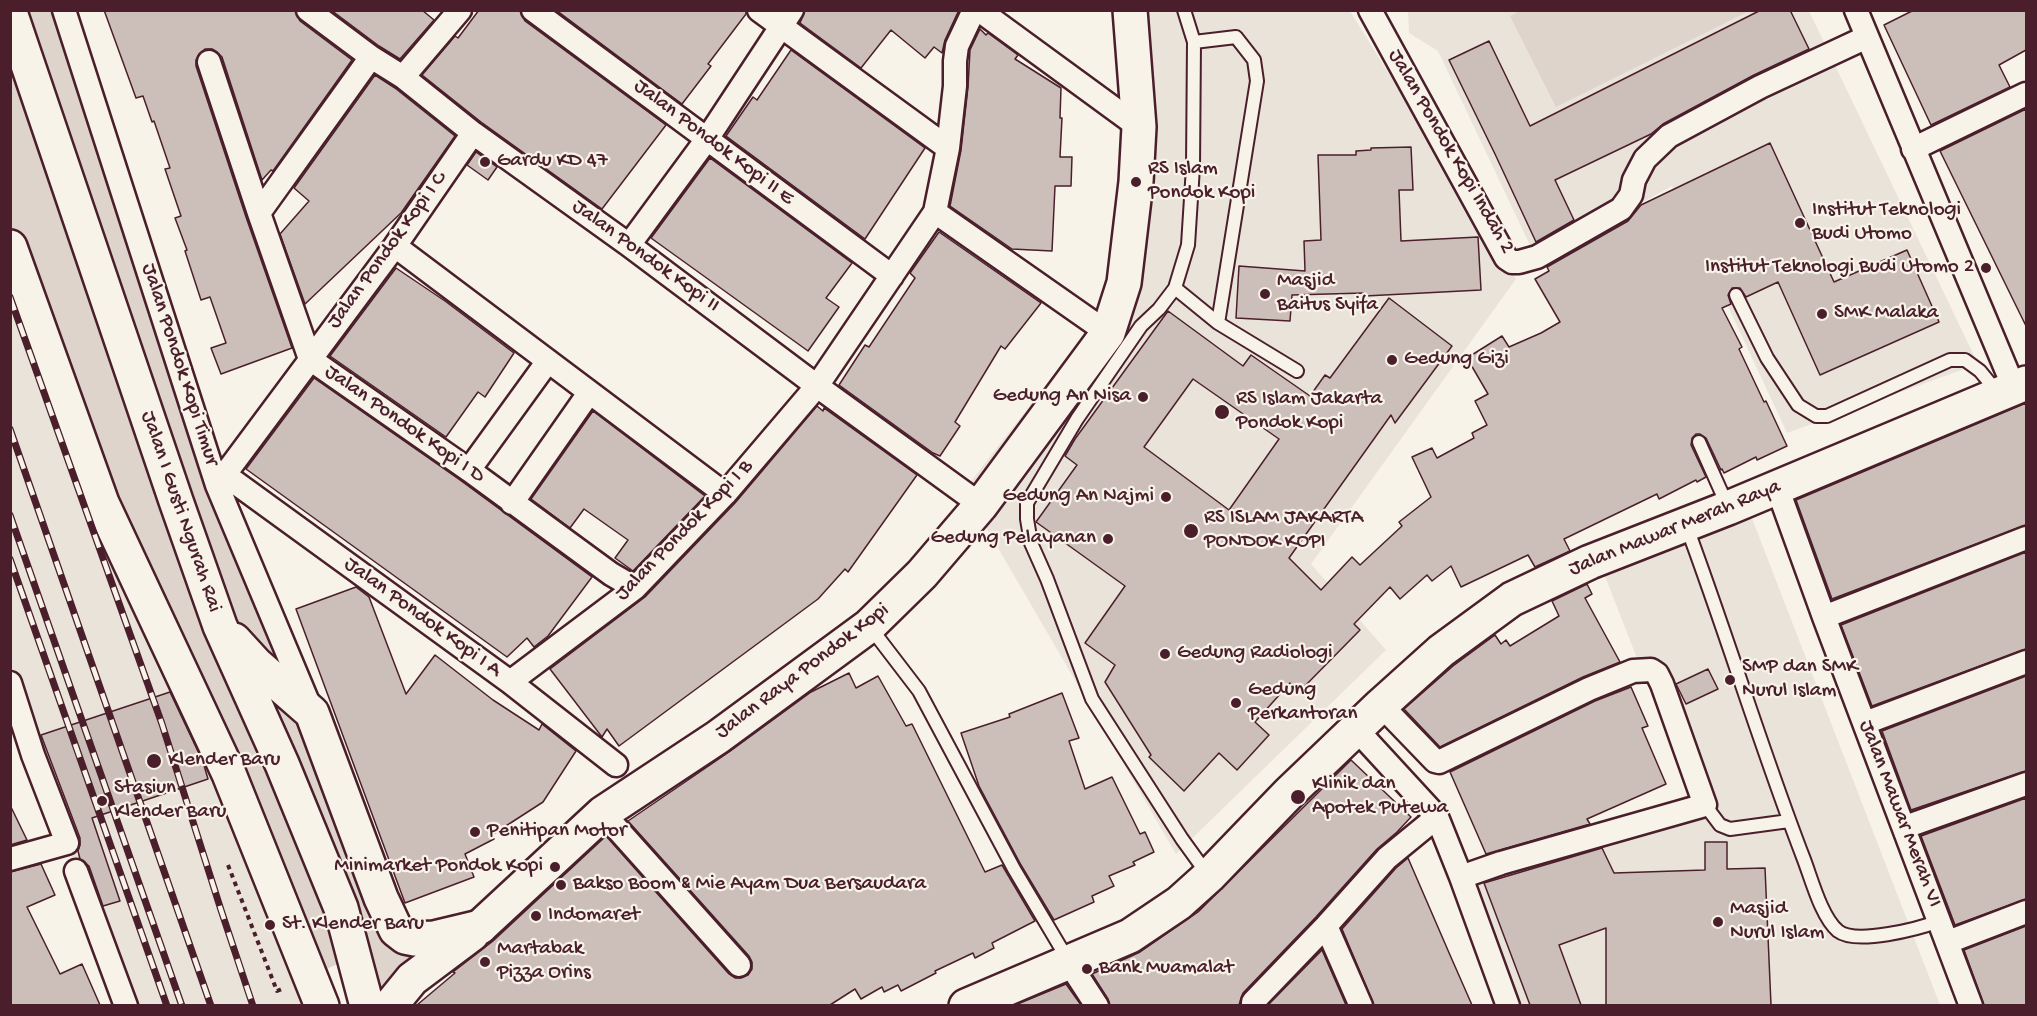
<!DOCTYPE html>
<style>
body{margin:0}
#map{position:relative;width:2037px;height:1016px;overflow:hidden;background:#f7f3e8;font-family:"Gochi Hand",sans-serif}
canvas{display:block}
.frame{position:absolute;inset:0;border:12px solid #4a1f2b;pointer-events:none}
</style>
<div id="map">
<canvas width="2037" height="1016"></canvas>
<div class="frame"></div>
</div>
<script>
const context = document.querySelector('canvas').getContext('2d');
context.lineJoin = 'round';
function fillPath(path, color) { context.fillStyle = color; context.fill(path, 'evenodd'); }
function trace(path, color, width, dash) { context.strokeStyle = color; context.lineWidth = width; context.lineCap = dash ? 'butt' : 'round'; context.setLineDash(dash || []); context.stroke(path); }
function drawText(font, color, halo, rows, align = 'center') {
  context.font = font + ' "Gochi Hand",sans-serif'; context.lineWidth = 4.5; context.setLineDash([]); context.textBaseline = 'middle'; context.strokeStyle = halo; context.fillStyle = color; for (const [text, x, y, turn = 0] of rows) {
    context.save(); context.translate(x, y); context.rotate((+turn || 0) * Math.PI / 180); context.textAlign = isNaN(turn) ? turn : align; if (halo) context.strokeText(text, 0, 0); context.fillText(text, 0, 0); context.restore();
  }
}
fillPath(new Path2D(`
 M1130 11H1350L1516 279 1311 564 1386 650 1176 854 987 529 961 494 1088 331 1136 257Z
 M1408 11H1809L1978 364 1787 433 1672 186 1537 260 1438 51 1409 33Z
 M10 248 322 1005H122L67 843 11 690Z
 M1748 508 1940 1005H1519L1472 880 1690 794 1601 566Z`), '#eae3da');
fillPath(new Path2D(`
 M1522 10H1749V11L1556 107 1510 16Z
 M11 11H64L217 485 396 930 434 938 390 1005 353 957 309 977 11 236Z`), '#ded4cc');
const building = new Path2D(`
 M104 10H295L300 21 352 60 273 171 271 170 262 180 222 57 217 52 212 49H205L199 54 196 60V66L246 217 292 348 221 374 211 348 226 343 210 297 201 300 185 251 187 250 175 218 181 216 165 169 170 168 154 121 152 122 143 96 136 98Z
 M331 10H422L434 20 400 59 379 46Z
 M479 10H520L525 21 666 125 602 209 481 122 422 75 455 36 458 38Z
 M556 10H746V14L708 64 711 66 682 104Z
 M805 10H957L958 12 945 40 942 53 934 47 925 58 891 30 861 68 800 23Z
 M1761 10H1790L1809 49 1754 75 1663 124 1651 134 1555 180 1574 220 1536 242 1495 154 1449 60 1489 41 1530 126Z
 M1914 10H2026V50L1999 65 2010 87 1931 125 1884 25Z
 M980 29 986 35 988 33 1018 55 1015 59 1061 88 1060 118H1062L1060 157H1072L1071 186H1055L1052 251 1012 249 950 206 961 150 968 87 970 50Z
 M791 50 925 148 865 239 726 136 753 97 757 100Z
 M375 75 395 88 455 136 401 213 305 304 280 234 309 201 294 188Z
 M2026 109V326L1940 151Z
 M1770 143 1834 282 1907 250 1939 322 1820 375 1778 282 1746 297 1740 288H1732L1728 295 1731 304 1722 308 1742 347 1739 349 1764 402 1766 401 1787 446 1757 460 1756 457 1724 473 1722 469 1721 470 1706 438 1700 434H1696L1692 438 1691 445 1706 477 1697 482 1696 480 1659 499 1657 494 1564 539 1570 551 1535 567 1528 555 1461 587 1451 566 1432 581 1427 575 1400 599 1390 587 1354 624 1360 630 1299 692 1290 683 1255 722 1269 735 1237 770 1219 753 1184 791 1149 757 1151 755 1105 682 1115 665 1085 643 1125 586 1036 522 1077 465 1065 456 1075 439 1168 311 1243 366 1251 355 1310 396 1325 375 1330 378 1389 298 1452 346 1395 423 1391 415 1289 558 1321 590 1352 557 1360 565 1402 526 1399 522 1431 497 1412 457 1432 448 1437 458 1474 438 1472 433 1487 425 1475 401 1488 394 1467 358 1502 336 1509 347 1541 333 1560 322 1535 279 1549 271 1547 267 1628 221 1641 205ZM1193 379 1279 439 1229 510 1144 447Z
 M1411 147 1413 190H1399L1401 241 1478 237 1481 290 1365 296 1364 293 1292 295 1290 321 1236 318 1239 266 1305 271 1304 241 1321 240 1318 155H1356V151L1371 150V148Z
 M476 152 497 167 488 180 467 165Z
 M710 158 852 263 826 298 839 307 808 351 651 238Z
 M939 232 1041 303 1005 349 1001 346 955 422 960 426 940 456 933 453 839 385 865 345 869 347 915 278 910 273Z
 M396 268 445 301 514 353 485 397 478 392 446 437 330 356Z
 M314 378 460 480 592 577 548 636 534 647 527 638 507 657 246 469Z
 M2026 403V525L1832 599 1796 500Z
 M817 406 823 411 824 408 917 475 848 572 845 569 818 599 619 746 607 729 602 737 550 669 645 597 735 503Z
 M593 411 705 496 633 571 615 558 628 540 584 509 570 528 531 499Z
 M2026 552V649L1872 706 1841 625Z
 M1587 584 1592 594 1585 598 1620 662 1583 677 1440 747 1404 709 1453 666 1495 635 1501 644 1506 640 1510 646 1559 616 1552 601Z
 M356 587 369 597 406 694 435 655 493 700 539 730 542 724 576 751 543 802 492 835 494 839 465 854 474 877 405 903 296 609Z
 M1708 669 1718 689 1686 704 1676 684Z
 M849 673 856 688 878 676 906 726 912 724 985 872 1002 865 1035 921 992 943 994 948 975 958 973 953 935 971 936 973 901 991 898 985 884 992 882 987 861 999 855 989 830 1005H417L455 973 453 972 493 941 606 836 729 974 735 978H741L748 975 752 969V962L749 956 628 821 729 752 811 692Z
 M2026 676V771L1911 810 1882 731Z
 M1631 687 1648 726 1642 728 1666 784 1587 819 1590 824 1486 854 1450 772 1595 701Z
 M170 692 203 762 208 779 92 818 120 901 103 906 89 866 80 859 78 851 80 845V838L41 735Z
 M1062 693 1079 738 1069 741 1085 789 1112 777 1140 834 1145 832 1154 852 1133 862 1135 865 1109 876 1114 886 1092 896 1094 902 1054 920 1021 865 979 786 961 733 1010 717 1009 714Z
 M1351 760 1411 817 1397 832 1377 849 1316 917 1243 993 1239 1005H1110L1108 999 1092 974 1140 952 1198 912Z
 M2026 798V899L1955 925 1921 836Z
 M10 805 27 840 10 845Z
 M1705 842H1727V869L1765 868 1771 1005H1606V928L1559 945 1581 1005H1530L1484 883 1602 848 1614 873 1705 870Z
 M1408 858 1450 955 1472 1005H1374L1342 929 1396 868Z
 M41 864 55 895 27 907 60 974 82 964 100 1005H10V872Z
 M2026 926V1005H1984L1964 950Z
 M1322 950 1346 1005H1268Z
 M1066 984 1081 1005H1015Z`);
fillPath(building, '#ccbfb9');
trace(building, '#4a1f2b', 1.5);
const lane = new Path2D(`
 M1184 10 1194 42 1193 167 1188 245 1175 288 1159 309 1141 326 1077 419 1027 503V519L1031 543 1047 579 1092 699 1182 839 1208 875
 M1194 42 1236 37 1254 60 1257 81 1218 323 1297 371
 M1175 288 1218 323
 M1736 295 1767 358 1798 405 1816 416H1827L1950 360H1965L1980 371 1998 393
 M1699 442 1728 507
 M1686 525C1727 635 1761 748 1803 857 1811 877 1821 917 1838 931 1856 945 1918 929 1939 921
 M870 627 919 691 1014 869 1068 960
 M1705 805 1720 825 1730 829 1789 821`);
const street = new Path2D(`
 M64 10 217 485 310 707
 M308 10 371 57 403 77 473 133 629 245 817 386 981 505
 M533 10 892 276
 M759 10 948 148
 M979 10 1139 127
 M1370 10 1506 258 1512 262H1519L1537 257 1621 209 1631 195 1634 180 1645 159 1669 136 1760 87 1867 37
 M1856 10 2014 388
 M209 62 259 213 310 359 469 470 611 574 635 588
 M403 77 460 10
 M1913 149 2026 94
 M935 212 1108 333
 M259 213 371 57
 M629 245 707 139 792 10
 M395 246 725 494
 M469 470 548 361
 M225 475 510 682 616 765
 M217 485 395 246 473 133
 M1777 487 1824 617 1971 1006
 M512 503 589 393
 M1824 617 2026 538
 M510 682 635 588 725 494 817 386 935 212 948 148 955 86V61L957 46 974 10
 M10 683 33 755 67 843 10 859
 M1381 705 1435 761 1439 762 1589 689 1633 671 1651 670 1657 674 1662 684 1705 805 1501 863 1461 877
 M1865 723 2026 662
 M1356 729 1437 817 1461 877 1508 1006
 M603 813 739 965
 M1905 827 2026 784
 M76 871 126 1006
 M1326 926 1361 1006
 M1948 942 2026 912
 M1069 963 1097 1006
 M1253 1006V1002L1326 926 1387 858 1437 817`);
const secondary = new Path2D(`
 M480 927 603 813 718 737 869 626 922 574 981 505 1108 333 1124 283 1136 182 1139 127 1130 10
 M966 1006 1130 936 1179 903 1209 876 1289 793 1381 705 1441 651 1512 599 1590 562 1728 508 2026 383`);
const primary = new Path2D(`
 M10 12 176 501 220 626 282 764 341 908 367 1006
 M10 247 102 503 229 774 322 1006
 M234 640 256 664 312 713 381 898 396 930 405 937 415 939 434 938 480 927
 M390 1006 412 979 472 934`);
trace(lane, '#4a1f2b', 16);
trace(street, '#4a1f2b', 27);
trace(secondary, '#4a1f2b', 38);
trace(primary, '#4a1f2b', 38);
trace(new Path2D(`
 M228 865 277 991 284 988`), '#4a1f2b', 4, [4.5, 4.5]);
trace(lane, '#f7f3e8', 12);
trace(street, '#f7f3e8', 22);
trace(secondary, '#f7f3e8', 33);
trace(primary, '#f7f3e8', 33);
const rail = new Path2D(`
 M10 297 162 724 221 910 253 1006
 M10 429 211 1006
 M10 515 182 1006
 M10 559 167 1006`);
trace(rail, '#4a1f2b', 7);
trace(rail, '#f7f3e8', 4.5, [14]);
for (const [x, y, r, color] of [
 [485,162,6,"#4a1f2b"],
 [1136,182,6,"#4a1f2b"],
 [1800,223,6,"#4a1f2b"],
 [1986,268,6,"#4a1f2b"],
 [1265,294,6,"#4a1f2b"],
 [1822,314,6,"#4a1f2b"],
 [1392,360,6,"#4a1f2b"],
 [1143,397,6,"#4a1f2b"],
 [1222,412,8,"#4a1f2b"],
 [1166,497,6,"#4a1f2b"],
 [1191,531,8,"#4a1f2b"],
 [1108,539,6,"#4a1f2b"],
 [1165,654,6,"#4a1f2b"],
 [1730,680,6,"#4a1f2b"],
 [1236,703,6,"#4a1f2b"],
 [154,761,8,"#4a1f2b"],
 [1298,797,8,"#4a1f2b"],
 [102,801,6,"#4a1f2b"],
 [475,832,6,"#4a1f2b"],
 [555,867,6,"#4a1f2b"],
 [561,885,6,"#4a1f2b"],
 [536,916,6,"#4a1f2b"],
 [1718,922,6,"#4a1f2b"],
 [270,925,6,"#4a1f2b"],
 [485,962,6,"#4a1f2b"],
 [1087,969,6,"#4a1f2b"]
]) { const dot = new Path2D(); dot.arc(x, y, r, 0, 2 * Math.PI); context.fillStyle = color; context.fill(dot); trace(dot, '#f7f3e8', 2); }
drawText('21px', '#4a1f2b', '#f7f3e8', [
 ["Jalan Pondok Kopi II E",713,143,37],
 ["Jalan Pondok Kopi Indah 2",1450,152,60],
 ["Jalan Pondok Kopi I C",388,251,-54],
 ["Jalan Pondok Kopi II",645,257,36],
 ["Jalan Pondok Kopi Timur",179,365,72],
 ["Jalan Pondok Kopi I D",404,425,35],
 ["Jalan I Gusti Ngurah Rai",180,512,71],
 ["Jalan Mawar Merah Raya",1675,529,-22],
 ["Jalan Pondok Kopi I B",685,531,-46],
 ["Jalan Pondok Kopi I A",422,618,36],
 ["Jalan Raya Pondok Kopi",803,672,-37],
 ["Jalan Mawar Merah VI",1899,814,69]
]);
drawText('21px', '#4a1f2b', '#f7f3e8', [
 ["Gardu KD 47",497,162],
 ["RS Islam",1148,170],
 ["Pondok Kopi",1148,194],
 ["Institut Teknologi",1812,211],
 ["Budi Utomo",1812,235],
 ["Institut Teknologi Budi Utomo 2",1974,268,"right"],
 ["Masjid",1277,282],
 ["Baitus Syifa",1277,306],
 ["SMK Malaka",1834,314],
 ["Gedung Gizi",1404,360],
 ["Gedung An Nisa",1131,397,"right"],
 ["RS Islam Jakarta",1236,400],
 ["Pondok Kopi",1236,424],
 ["Gedung An Najmi",1154,497,"right"],
 ["RS ISLAM JAKARTA",1204,519],
 ["PONDOK KOPI",1204,543],
 ["Gedung Pelayanan",1096,539,"right"],
 ["Gedung Radiologi",1177,654],
 ["SMP dan SMK",1742,668],
 ["Nurul Islam",1742,692],
 ["Gedung",1248,691],
 ["Perkantoran",1248,715],
 ["Klender Baru",168,761],
 ["Klinik dan",1312,785],
 ["Apotek Putewa",1312,809],
 ["Stasiun",114,789],
 ["Klender Baru",114,813],
 ["Penitipan Motor",487,832],
 ["Minimarket Pondok Kopi",543,867,"right"],
 ["Bakso Boom & Mie Ayam Dua Bersaudara",573,885],
 ["Masjid",1730,910],
 ["Nurul Islam",1730,934],
 ["Indomaret",548,916],
 ["St. Klender Baru",282,925],
 ["Martabak",497,950],
 ["Pizza Orins",497,974],
 ["Bank Muamalat",1099,969]
], 'left');
</script>
